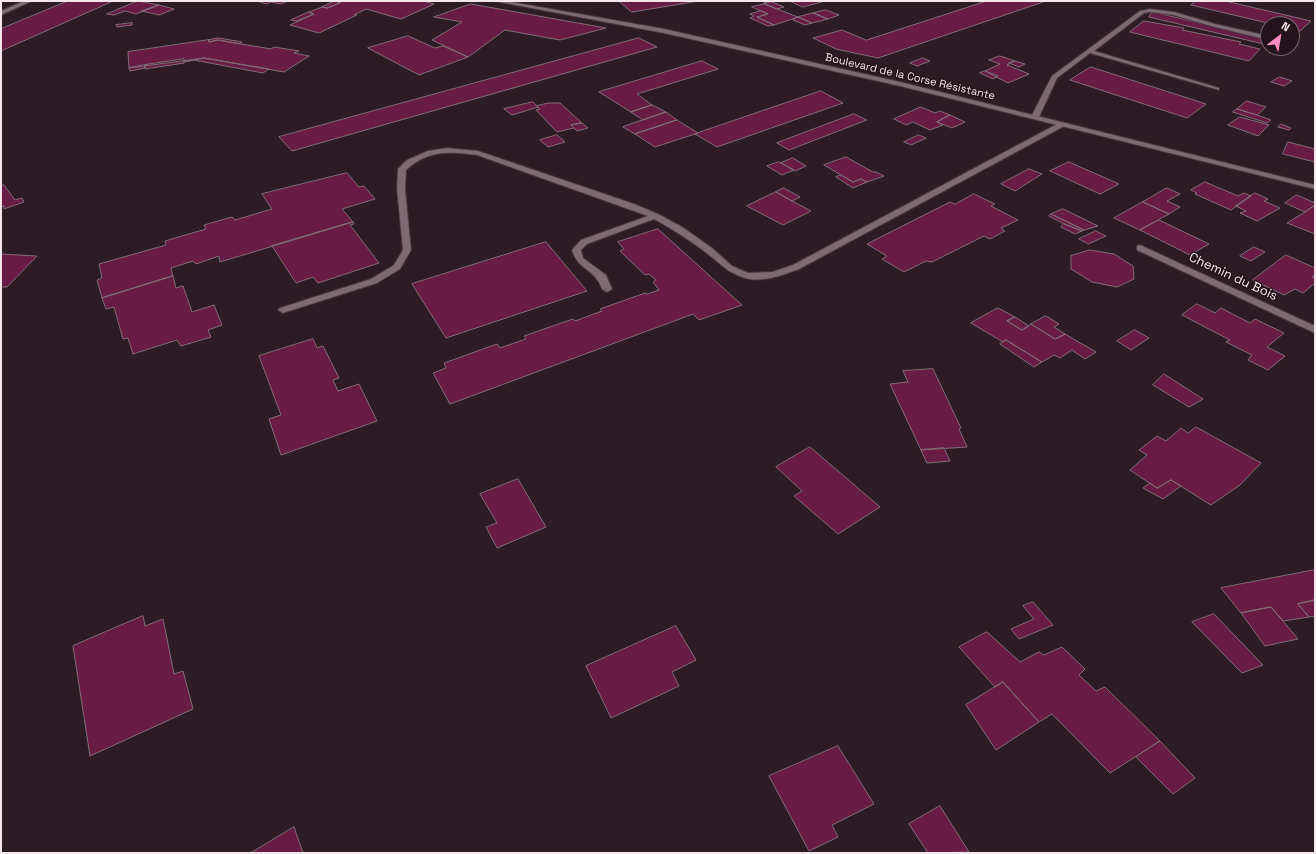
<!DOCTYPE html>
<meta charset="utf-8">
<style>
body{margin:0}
#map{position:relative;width:1316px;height:854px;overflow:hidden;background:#2e1c24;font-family:"Space Grotesk",sans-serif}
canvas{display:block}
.frame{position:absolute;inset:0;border:2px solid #f3e7ec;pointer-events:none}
.north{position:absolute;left:1260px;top:16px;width:40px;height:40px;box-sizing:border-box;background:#24131b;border:1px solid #77686f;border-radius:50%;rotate:31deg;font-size:11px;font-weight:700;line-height:16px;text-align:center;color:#f3e7ec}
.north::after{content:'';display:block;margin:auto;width:14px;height:18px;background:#fc8fc2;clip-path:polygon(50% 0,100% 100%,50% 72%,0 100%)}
</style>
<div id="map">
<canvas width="1316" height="854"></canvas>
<div class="frame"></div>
<div class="north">N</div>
</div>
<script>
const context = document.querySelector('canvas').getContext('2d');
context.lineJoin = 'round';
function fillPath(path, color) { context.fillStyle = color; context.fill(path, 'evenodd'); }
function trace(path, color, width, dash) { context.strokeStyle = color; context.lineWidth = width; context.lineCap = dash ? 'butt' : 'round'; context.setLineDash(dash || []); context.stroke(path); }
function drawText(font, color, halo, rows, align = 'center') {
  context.font = font + ' "Space Grotesk",sans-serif'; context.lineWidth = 3; context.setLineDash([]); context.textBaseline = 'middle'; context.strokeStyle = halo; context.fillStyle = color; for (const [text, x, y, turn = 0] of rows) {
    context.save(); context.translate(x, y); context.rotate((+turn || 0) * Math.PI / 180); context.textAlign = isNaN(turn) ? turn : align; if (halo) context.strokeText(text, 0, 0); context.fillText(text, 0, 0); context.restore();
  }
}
const building = new Path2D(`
 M68 1H113L1 51V29Z
 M138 1 159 5 136 14 125 11 114 15 107 14Z
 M262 1H288L281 4 271 2 266 4 260 2Z
 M335 1 340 3 327 8 322 7Z
 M344 1H423L434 4 401 19 366 9 354 15H357L319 33 290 25 314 14 309 12 322 7 327 8Z
 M619 1H699L632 12Z
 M790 1H819L822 2 803 7Z
 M987 1H1046L878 58 836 49 813 38 842 30 866 40Z
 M1196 1H1225L1311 21 1300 31 1292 29V24H1272L1191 5Z
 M772 2 784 7 777 9 764 3Z
 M471 4 606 28 560 40 505 30 468 57 432 40 462 22 434 17Z
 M764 4 798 17 774 25 757 17 768 14 752 7Z
 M159 5 174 9 159 15 142 11Z
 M826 10 839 15 828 19 813 13Z
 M761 11 768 14 757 17 774 25 768 26 750 18 754 16 750 14Z
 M309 12 314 14 296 21 291 20Z
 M1153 12 1268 39V45L1149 17Z
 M813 13 828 19 812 23 798 17Z
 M798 17 812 23 805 25 793 20Z
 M1144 21 1184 28 1182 30 1241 42 1239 44 1260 49 1249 61 1130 32Z
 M132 23V25L117 27 116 25Z
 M408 36 435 48 443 46 468 57 419 75 368 48Z
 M219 38 242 42 240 44 218 40 209 42V40Z
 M639 38 657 47 292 151 279 137Z
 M209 40V42L218 40 271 49 274 47 299 51 294 53 309 56 284 72 204 58 129 68 128 52Z
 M1000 56 1015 61 1007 65 1029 74 1008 83 985 71 1000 64 989 60Z
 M204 58 269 69 263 73 194 60 184 62Z
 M923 58 930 61 917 66 910 63Z
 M184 59V63L145 69V65Z
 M702 61 718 69 637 94 652 105 631 112 599 92Z
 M1015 61 1025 64 1019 67 1009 63Z
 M145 65V68L130 71 129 68Z
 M1091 67 1206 104 1187 118 1070 80Z
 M984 71H985L998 76 993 79 980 73Z
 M1280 77 1292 81 1284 86 1271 82Z
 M821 91 843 103 717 147 695 134Z
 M1247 101 1266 107 1257 115 1237 109Z
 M533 102 538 107 512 115 504 109Z
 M549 103H560L582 123 571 125 574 128 557 132 536 110 540 109 537 106Z
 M652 105 666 112 643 120 631 112Z
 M921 107 935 113 940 111 950 115 937 122 943 125 930 130 913 122 906 125 894 119Z
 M1237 109 1257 115 1271 120 1267 123 1233 112Z
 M666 112 677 120 635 134 623 127Z
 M854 114 867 120 789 150 777 143Z
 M950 115 965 122 952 128 937 122Z
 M1240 117 1269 125 1258 136 1228 125Z
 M677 120 698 133 655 147 635 134Z
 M582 123 588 128 577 131 571 125Z
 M1281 124 1291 128 1289 130 1278 127Z
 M557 135 565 142 548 147 540 140Z
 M919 135 926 138 911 145 904 142Z
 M1288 142 1315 149V162L1283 154Z
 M846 157 873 172H876L884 176 867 182 861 179 853 182 824 165Z
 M793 158 806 166 795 171 781 163Z
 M779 162 781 163 794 170 782 175 767 166Z
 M1069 162 1119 184 1100 194 1050 171Z
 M1029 169 1042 174 1015 191 1001 184Z
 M347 173 359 187 364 186 375 199 342 209 353 222 220 262 219 256 196 264 193 261 171 268 173 276 102 298 97 280 102 278 99 264 166 245 165 241 206 229 204 225 232 217 235 220 272 209 262 194Z
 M841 175 853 182 861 179 867 182 853 188 836 177Z
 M1205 182 1238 196 1244 193 1251 196 1231 210 1195 194 1197 193 1191 190Z
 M4 185 15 200 22 198 24 202 4 209V206L1 207V186Z
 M784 188 800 197 792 201 776 192Z
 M1167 188 1180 194 1167 201 1180 207 1169 214 1143 202Z
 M776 192 792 201 811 211 783 225 747 206Z
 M1255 193 1268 199 1264 201 1280 208 1257 221 1240 213 1246 211 1236 206Z
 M974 194 995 204 991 206 1018 220 1001 228 1005 231 990 239 984 236 932 262 926 261 904 272 882 259 887 256 867 244 950 202 955 204Z
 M1297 195 1315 203V205L1305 212 1285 203Z
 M1143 202 1169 214 1140 230 1114 218Z
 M1315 205V234L1287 223 1305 212Z
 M1063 209 1098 226 1084 230 1051 214Z
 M1051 214 1084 230 1082 231 1064 224 1049 216Z
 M1159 220 1209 244 1190 255 1140 230Z
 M353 222 354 224 350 225 379 263 318 283 313 277 296 283 272 246Z
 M1064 224 1082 231 1075 234 1061 227Z
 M658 229 742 305 699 320 693 314 450 404 433 373 446 368 444 363 497 344 500 348 526 339 524 336 573 319 575 321 602 311 600 309 645 293 647 294 659 290 653 282 656 280 649 274 645 275 620 251 624 249 618 242Z
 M1096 231 1106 236 1088 244 1079 239Z
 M546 242 587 291 446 338 412 284Z
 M1254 247 1265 252 1251 261 1240 256Z
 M1090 250 1114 254 1133 266 1134 279 1117 287 1092 282 1071 269V256Z
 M1 254 37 256 7 287H1Z
 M1286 255 1315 268V274L1312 277 1315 278V283L1303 293 1295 289 1284 295 1253 280Z
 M173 276 176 288 183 286 192 312 214 305 222 325 208 330 211 337 181 346 177 340 133 354 128 338 123 339 114 307 106 309 102 298Z
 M1197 304 1215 313 1221 308 1250 323 1255 319 1284 333 1267 347 1285 356 1268 370 1248 360 1252 355 1226 342 1230 340 1182 315Z
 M998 308 1015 317 1007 321 1022 330 1031 324 1055 339 1065 334 1096 352 1085 359 1072 350 1060 358 1054 355 1042 362 1006 340 1003 342 971 323Z
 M1046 316 1059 324 1054 327 1065 334 1055 339 1031 324Z
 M1015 317 1029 326 1022 330 1007 321Z
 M1135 330 1149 338 1131 350 1117 341Z
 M313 339 317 348 323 346 339 378 333 380 338 391 359 384 377 421 281 455 269 419 281 415 259 356Z
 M1006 340 1042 362 1034 367 1000 344Z
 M933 369 961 428 959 429 967 447 921 450 890 384 908 382 903 371Z
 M1164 374 1203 399 1189 407 1153 385Z
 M1196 427 1261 463 1240 485 1211 505 1171 480 1157 488 1130 470 1147 455 1139 450 1157 436 1166 441 1181 428 1188 433Z
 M810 447 880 507 838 534 794 496 802 491 776 467Z
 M944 448 950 461 927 463 921 450Z
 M518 479 546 527 497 548 486 527 497 523 480 494Z
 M1171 480 1181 486 1163 499 1143 488 1150 483 1157 488Z
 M1315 570V600L1298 604 1309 617 1283 621 1271 607 1241 613 1221 588Z
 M1315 600V616L1309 617 1298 604Z
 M1033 602 1053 625 1019 639 1011 629 1034 619 1023 606Z
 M1271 607 1283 621 1298 639 1265 646 1241 613Z
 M1214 614 1263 665 1242 673 1192 622Z
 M143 616 145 626 163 619 174 674 183 671 193 709 90 756 73 646Z
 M676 626 696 660 672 672 679 686 611 718 586 666Z
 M987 632 1020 662 1039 652 1044 655 1062 647 1085 669 1079 675 1096 691 1105 687 1160 741 1110 773 1052 714 1039 722 1003 682 995 687 959 647Z
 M1003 682 1039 722 996 750 966 705Z
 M1160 741 1195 778 1173 794 1136 757Z
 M838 746 874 804 832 825 838 837 809 851 769 776Z
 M940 806 969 852 928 853 909 824Z
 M294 827 303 853H251Z`);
fillPath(building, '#681b44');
trace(building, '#826d76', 1);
const service = new Path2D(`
 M1140 245 1315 326V333L1137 250V246Z`);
const minor = new Path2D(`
 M24 1H32L1 15V11Z
 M1150 9 1174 12 1215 24 1268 36V40L1211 26 1173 15 1150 12 1144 13 1094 51 1219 88V90L1090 53 1057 78 1039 117 1033 118 1031 117 1052 76 1140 11Z
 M1061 122 1068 124 799 269C783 275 762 283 745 278 727 273 718 261 704 251 688 239 672 229 654 219L587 244 581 250 583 258 606 275 612 289 607 292 602 289C595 268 578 271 572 250L581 240 648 216 477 155C450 151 427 150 406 170L405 189 411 250 400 269 377 283 286 312 283 313 278 310 280 308 371 279 394 265 403 250 397 189 398 169 407 160 428 151 447 148 478 151 634 204 658 214 682 227 712 248 732 266 748 273 772 272 793 265Z`);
const tertiary = new Path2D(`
 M494 1H506L664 29 900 82 1315 185V189L900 86 664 33Z`);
trace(service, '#46383e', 2);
trace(minor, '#46383e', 2);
trace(tertiary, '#46383e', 2);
fillPath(service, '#7f6972');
fillPath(minor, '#7f6972');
fillPath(tertiary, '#7f6972');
drawText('11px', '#f3e7ec', '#24131b', [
 ["Boulevard de la Corse Résistante",910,77,13]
]);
drawText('13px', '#f3e7ec', '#24131b', [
 ["Chemin du Bois",1233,277,25]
]);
</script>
